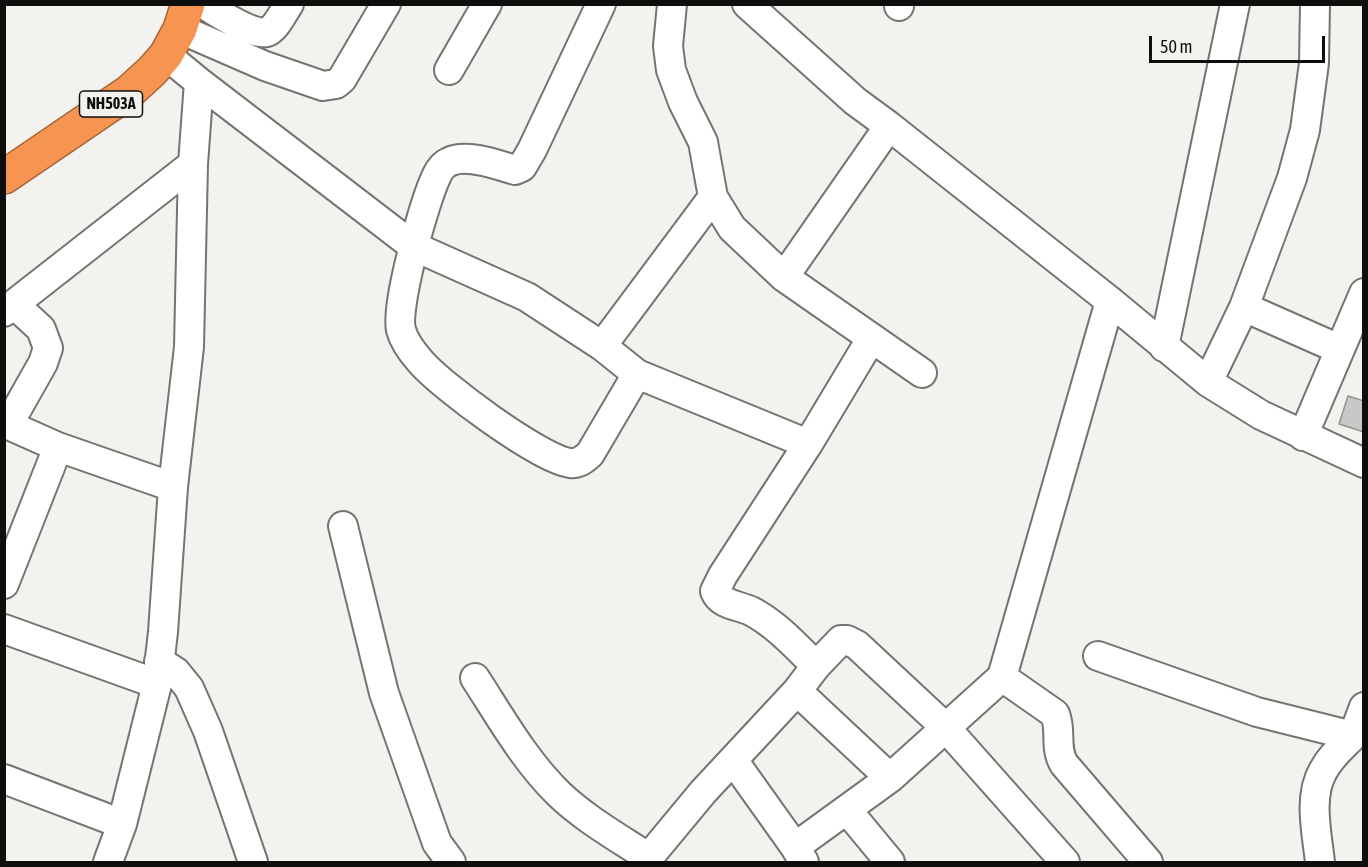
<!DOCTYPE html>
<style>
body{margin:0}
#map{position:relative;width:1368px;height:867px;overflow:hidden;background:#f3f2ee;font-family:"Asap Condensed",sans-serif}
canvas{display:block}
.frame{position:absolute;inset:0;border:6px solid #0e0e0d;pointer-events:none}
.scale{position:absolute;left:1149px;top:36px;width:176px;height:27px;box-sizing:border-box;border:3px solid #0e0e0d;border-top:0;padding-left:8px;font-size:18px;line-height:21px;white-space:nowrap;color:#0e0e0d;-webkit-text-stroke:4px #f3f2ee;paint-order:stroke}
</style>
<div id="map">
<canvas width="1368" height="867"></canvas>
<div class="frame"></div>
<div class="scale">50 m</div>
</div>
<script>
const context = document.querySelector('canvas').getContext('2d');
context.lineJoin = 'round';
function fillPath(path, color) { context.fillStyle = color; context.fill(path, 'evenodd'); }
function trace(path, color, width, dash) { context.strokeStyle = color; context.lineWidth = width; context.lineCap = dash ? 'butt' : 'round'; context.setLineDash(dash || []); context.stroke(path); }
function drawText(font, color, halo, rows, align = 'center') {
  context.font = font + ' "Asap Condensed",sans-serif'; context.lineWidth = 6; context.setLineDash([]); context.textBaseline = 'middle'; context.strokeStyle = halo; context.fillStyle = color; for (const [text, x, y, turn = 0] of rows) {
    context.save(); context.translate(x, y); context.rotate((+turn || 0) * Math.PI / 180); context.textAlign = isNaN(turn) ? turn : align; if (halo) context.strokeText(text, 0, 0); context.fillText(text, 0, 0); context.restore();
  }
}
const building = new Path2D(`
 M1348 396 1364 401V432L1339 424Z`);
fillPath(building, '#c8c9c6');
trace(building, '#939390', 1.5);
const minor = new Path2D(`
 M203 4C216 11 256 39 269 31 277 26 283 13 289 4
 M672 4 668 46 671 70 683 102 703 142 713 197 732 228 784 277 922 373
 M747 4 855 101 889 126 1110 301 1208 382 1261 415 1364 463
 M899 6V4
 M180 29 265 66 323 86 336 84 342 79 386 4
 M449 70 487 4
 M199 82 413 246 527 297 602 346 637 374 590 454C584 459 579 464 570 463 540 459 441 386 420 361 413 353 404 341 401 330 395 306 425 199 437 175 439 170 444 164 449 162 466 153 498 165 515 170L522 167 532 150 601 4
 M784 277 889 126
 M1244 307 1339 349
 M4 312 193 164
 M602 346 713 197
 M1164 347 1235 4
 M637 374 808 444
 M1208 382 1244 307 1292 178 1305 130 1314 63 1315 4
 M4 423 58 447 173 487
 M8 425 43 363 48 348 41 329 14 304
 M1303 436 1364 293
 M343 526 384 693 437 843 451 862
 M4 584 58 447
 M4 629 157 684
 M1098 656 1257 712 1353 736 1364 707
 M159 661 176 672 189 688 208 731 253 862
 M816 666C796 646 776 624 751 611 738 605 720 605 715 591L723 575 808 444 871 339
 M1002 677 1055 714C1062 731 1054 747 1064 764L1148 862
 M475 678C501 718 525 761 559 794 585 819 619 838 649 858
 M797 691 890 778
 M733 760 795 847
 M4 779 122 824
 M847 810 890 862
 M108 862 122 824 157 684 163 632 173 487 189 347 193 164 199 82 166 55
 M645 862 703 792 797 691 816 666 841 640H847L857 645 946 728 1065 862
 M804 862 795 847 890 778 1002 677 1110 301
 M1320 862C1317 834 1308 797 1323 771 1330 757 1342 747 1353 736`);
const highway = new Path2D(`
 M4 177 129 92 152 71 166 55 180 29 188 4`);
trace(minor, '#757471', 32);
trace(highway, '#a56639', 36);
trace(minor, '#fff', 28);
trace(highway, '#f69551', 33);
for (const [x, y, w] of [
 [111,104,63]
]) { const box = new Path2D(); box.roundRect(x - w / 2, y - 13, w, 26, 4.5); context.fillStyle = '#f3f2ee'; context.fill(box); trace(box, '#0e0e0d', 1.5); }
drawText('bold 16px', '#0e0e0d', null, [
 ["NH503A",111,104]
]);
</script>
